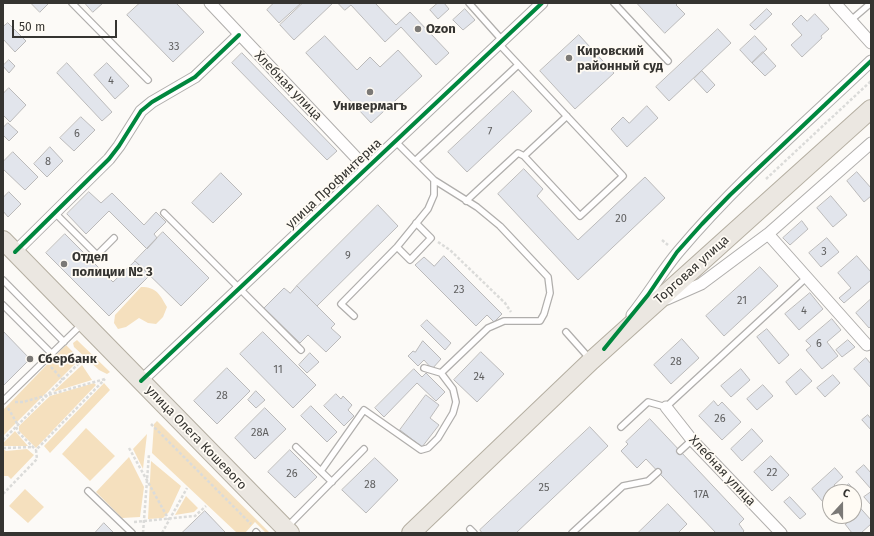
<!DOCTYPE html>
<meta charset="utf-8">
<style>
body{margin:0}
#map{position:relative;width:874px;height:536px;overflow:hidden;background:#fcfaf7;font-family:"Fira Sans",sans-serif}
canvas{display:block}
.frame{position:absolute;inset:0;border:4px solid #353431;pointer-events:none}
.north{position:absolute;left:822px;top:484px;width:40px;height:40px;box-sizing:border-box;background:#fffbf4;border:1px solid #aeaba6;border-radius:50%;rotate:21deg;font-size:11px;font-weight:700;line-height:16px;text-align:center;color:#353431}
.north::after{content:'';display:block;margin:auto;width:14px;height:18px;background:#7b7976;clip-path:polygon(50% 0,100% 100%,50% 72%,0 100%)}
.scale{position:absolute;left:12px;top:20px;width:105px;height:18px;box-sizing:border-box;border:2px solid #353431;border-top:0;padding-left:5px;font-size:12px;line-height:14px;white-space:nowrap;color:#353431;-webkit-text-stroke:3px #fffbf4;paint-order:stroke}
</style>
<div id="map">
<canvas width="874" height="536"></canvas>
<div class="frame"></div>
<div class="north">С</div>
<div class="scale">50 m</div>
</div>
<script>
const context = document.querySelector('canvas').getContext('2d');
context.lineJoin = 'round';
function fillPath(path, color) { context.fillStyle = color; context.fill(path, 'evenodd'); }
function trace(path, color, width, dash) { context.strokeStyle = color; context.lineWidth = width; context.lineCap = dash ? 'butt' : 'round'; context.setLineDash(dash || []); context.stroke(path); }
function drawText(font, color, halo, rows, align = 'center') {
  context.font = font + ' "Fira Sans",sans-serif'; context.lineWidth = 3.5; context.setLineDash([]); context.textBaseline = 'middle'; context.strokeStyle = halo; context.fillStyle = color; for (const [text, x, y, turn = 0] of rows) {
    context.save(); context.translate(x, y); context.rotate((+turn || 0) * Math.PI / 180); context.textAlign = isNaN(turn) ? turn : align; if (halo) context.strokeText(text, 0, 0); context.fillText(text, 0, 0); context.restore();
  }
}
fillPath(new Path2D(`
 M141 287C157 287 160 295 167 307L163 317 156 324 148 323 139 318 126 327 118 329 114 323 115 315Z
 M77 340 110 372 107 374 99 370 74 347 73 343Z
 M66 345 80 359 3 436V410Z
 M82 365 92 380 53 392Z
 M94 383 96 385 36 448 19 431V426L50 396Z
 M104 383 110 390 50 453 44 446Z
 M157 421 270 533H266L255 522 245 533H237L152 453 154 424Z
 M86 428 115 456 90 481 62 454Z
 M15 431 28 446H3V443Z
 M147 434 143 469 133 449Z
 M3 449 6 451 27 449 34 455 11 479 8 476H3Z
 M129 457 144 487 140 517 122 518 96 492Z
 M151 461 181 486 169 512 163 518 148 519Z
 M25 489 44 507 28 523 9 506Z
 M186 496 198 508 194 512 175 515Z`), '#f5e0be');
const building = new Path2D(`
 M31 3H49L40 12Z
 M85 3H103L93 12Z
 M140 3H176L204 32 173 62 127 15Z
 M274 3H301L279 23 267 10Z
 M303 3H333L294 40 280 25Z
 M338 3H375L396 25 410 12 449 53 436 65 401 27 385 42 351 5 345 10Z
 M438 3H444L449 9 438 19 430 10Z
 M637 3H678L676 5 685 14 665 33Z
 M465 9 475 20 463 30 453 20Z
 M767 9 772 14 755 30 750 25Z
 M815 14 829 29 821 36 822 38 802 57 791 45 802 35 792 24 801 15 807 21Z
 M8 23 26 41 15 52 3 39V27Z
 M718 29 731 43 669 101 656 87Z
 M579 35 614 73 575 109 540 71Z
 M325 36 357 70 370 57 380 67 398 50 422 76 371 123 306 53Z
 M755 36 767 49 752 63 740 50Z
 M763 52 776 66 765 76 752 63Z
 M242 53 337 151 327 160 232 63Z
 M9 60 15 66 9 73 3 66Z
 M67 63 112 112 102 121 57 73Z
 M107 63 129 86 115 99 94 75Z
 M702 71 715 85 707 93 694 79Z
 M9 88 26 105 10 122 3 115V94Z
 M513 91 532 111 467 172 448 152Z
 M647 106 658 118 627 147 611 129 623 117 629 123Z
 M81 117 95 130 74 151 60 138Z
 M8 123 18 132 9 141 3 135V128Z
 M50 147 63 161 47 177 34 164Z
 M13 152 38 177 25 190 3 169V162Z
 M524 169 543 189 537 196 578 240 645 177 665 198 578 280 498 194Z
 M857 172 871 188V196L864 202 847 181Z
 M221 173 242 194 213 223 192 203Z
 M9 192 21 204 8 217 3 211V198Z
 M89 192 101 203 112 193 144 225 156 212 166 222 154 234 157 238 147 249 109 211 86 234 67 214Z
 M831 196 847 215 833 227 817 208Z
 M378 205 398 226 317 306 297 286Z
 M802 221 808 229 790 245 783 238Z
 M163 232 209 278 181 306 135 261Z
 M65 234 113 282 135 261 150 275 109 316 46 253Z
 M827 238 839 252 821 267 809 253Z
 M444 256 502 314 494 322 487 315 476 326 415 265 424 257 434 266Z
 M857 256 871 272V280L844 303 839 298 851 288 838 273Z
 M760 267 778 286 724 336 706 316Z
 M297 286 335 324 331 328 341 337 326 352 308 335 300 343 264 308 284 288 290 293Z
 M810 293 823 309 799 330 785 314Z
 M871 299V326L869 328 856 313Z
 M832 319 841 330 827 342 838 356 822 369 806 350 811 346 806 341Z
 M427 320 451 343 445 350 421 326Z
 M767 329 789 355 779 364 757 337Z
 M3 331 30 359 3 386Z
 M263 332 316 385 293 408 240 354Z
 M682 339 699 358 671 384 654 365Z
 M848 340 855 347 842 357 836 350Z
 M423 341 441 359 432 369 424 360 418 366 408 356 413 351 415 352Z
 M481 352 504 374 477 402 454 380Z
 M310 353 319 362 307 373 299 365Z
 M866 358 871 364V388L854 369Z
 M227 368 250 391 217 424 194 401Z
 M414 369 422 377 426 373 445 392 436 401 417 383 384 417 375 408Z
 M741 369 750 380 731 397 721 386Z
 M801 369 812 381 796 395 786 382Z
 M833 375 840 383 825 397 817 388Z
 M763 385 773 396 757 410 747 399Z
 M256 391 265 400 256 408 248 400Z
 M336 394 341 399 343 396 352 405 348 410 354 416 344 426 324 406Z
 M426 395 439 405 430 418 439 425 422 447 400 430Z
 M714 401 718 406 722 402 741 422 722 440 699 416Z
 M311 406 337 432 327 442 301 416Z
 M265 408 286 429 255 459 235 438Z
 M868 415 871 419V430L862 420Z
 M650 419 744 519 739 524 744 531 742 533H716L646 459 637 468 621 451 628 444 626 442Z
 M590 427 608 446 516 533H482L480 530Z
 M752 429 763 441 742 461 731 449Z
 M290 450 317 477 295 498 268 472Z
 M771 456 789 475 772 491 754 472Z
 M375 458 398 480 366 513 342 490Z
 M864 465 871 473V489L856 472Z
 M835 468 843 477 834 485 839 491 830 492V506L828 508 812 489Z
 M849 484 857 493 854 496V492H848L844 488Z
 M871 492V505L864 497Z
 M790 497 806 514 800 519 784 502Z
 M855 502 871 520V524L861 533H852L845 524 847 523 841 516H854Z
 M668 504 687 524 678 533H638Z
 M205 511 225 532 224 533H182Z
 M104 523 114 533H95Z`);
fillPath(building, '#e2e5ec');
trace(building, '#bbbaba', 1);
const service = new Path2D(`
 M72 3 148 80
 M469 3 502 40
 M614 3 668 61
 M850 21 871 3
 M524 156 567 116
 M415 161 518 65
 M434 180 477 207 500 226 548 277 550 293 544 314 540 321H504L488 328 441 373
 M466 201 518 153 524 156 580 216 623 176 499 44
 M54 212 97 255 114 238
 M164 213 301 350
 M397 247 410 260 431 238 416 223
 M3 280 64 342
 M3 305 52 354
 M354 316 341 304 397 247 428 209 434 195V180L395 141
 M566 332 590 359
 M3 401 82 324
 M621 427 648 402 666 407 807 277
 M296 447 332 482
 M680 451 692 440
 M321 471 364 410 421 450 428 448 438 438 453 413 456 402 453 389 441 373 424 368
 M88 491 132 533
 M287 527 364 449
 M470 529 474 533
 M256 532 257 533
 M572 533 623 486 648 481 658 472`);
const minor = new Path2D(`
 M210 3 366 168
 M835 3 871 43
 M768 234 867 345
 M15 252 109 159 119 146 141 111 152 102 195 77 239 35
 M667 299 701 284 768 234 871 143
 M632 315C649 294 662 271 679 251 737 182 806 123 871 61
 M141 381 542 3
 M666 407 692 440 781 533`);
const primary = new Path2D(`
 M3 240 290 533
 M411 533 591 361 871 109`);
trace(service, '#b0aeac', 8);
trace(minor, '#b0aeac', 13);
trace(primary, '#b4aea1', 20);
trace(new Path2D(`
 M766 179 871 81
 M662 240 668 245
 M438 242 450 250 505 303 511 312
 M51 367 63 380
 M15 402H23L105 379
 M8 408 18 425
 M151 424 251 524
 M16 427 19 433 36 450
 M3 440 84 358
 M3 448 33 447
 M129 448 169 520
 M3 494 37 459 36 450 105 379
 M134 522 195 516 206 506
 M143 533 149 454
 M162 533 187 488`), '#dbdbd9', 2.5, [3, 2]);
trace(service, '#fffefe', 5.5);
trace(minor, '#fffefe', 11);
trace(primary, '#ebe7e1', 18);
trace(new Path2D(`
 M15 252 109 159 119 146 141 111 152 102 195 77 239 35
 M604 349 648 295 677 252 702 224 730 195 871 61
 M141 381 542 3`), '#00873e', 4);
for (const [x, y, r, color] of [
 [418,29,4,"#7b7976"],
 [569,58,4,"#7b7976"],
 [370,92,4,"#7b7976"],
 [64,264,4,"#7b7976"],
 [30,359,4,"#7b7976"]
]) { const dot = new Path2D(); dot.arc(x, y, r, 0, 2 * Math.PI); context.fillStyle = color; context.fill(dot); trace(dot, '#fffbf4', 1.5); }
drawText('11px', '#606060', null, [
 ["33",174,47],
 ["4",111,81],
 ["7",490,132],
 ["6",77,134],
 ["8",48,162],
 ["20",621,219],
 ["3",824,252],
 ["9",348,256],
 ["23",459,290],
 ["21",742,301],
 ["4",804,311],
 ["6",819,344],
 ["28",676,362],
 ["11",278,370],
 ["24",479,377],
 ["28",222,396],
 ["26",720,419],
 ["28А",260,433],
 ["22",772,473],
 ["26",292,474],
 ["28",370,485],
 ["25",544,488],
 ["17А",701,495]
]);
drawText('bold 13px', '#353431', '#fffbf4', [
 ["Ozon",426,29],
 ["Кировский",577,51],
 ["районный суд",577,66],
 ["Универмагъ",370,106,"center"],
 ["Отдел",72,257],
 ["полиции № 3",72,272],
 ["Сбербанк",38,359]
], 'left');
drawText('13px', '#353431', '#fffbf4', [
 ["Хлебная улица",288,86,46],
 ["улица Профинтерна",334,184,-43],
 ["Торговая улица",692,270,-42],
 ["улица Олега Кошевого",196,438,46],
 ["Хлебная улица",722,471,47]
]);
</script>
